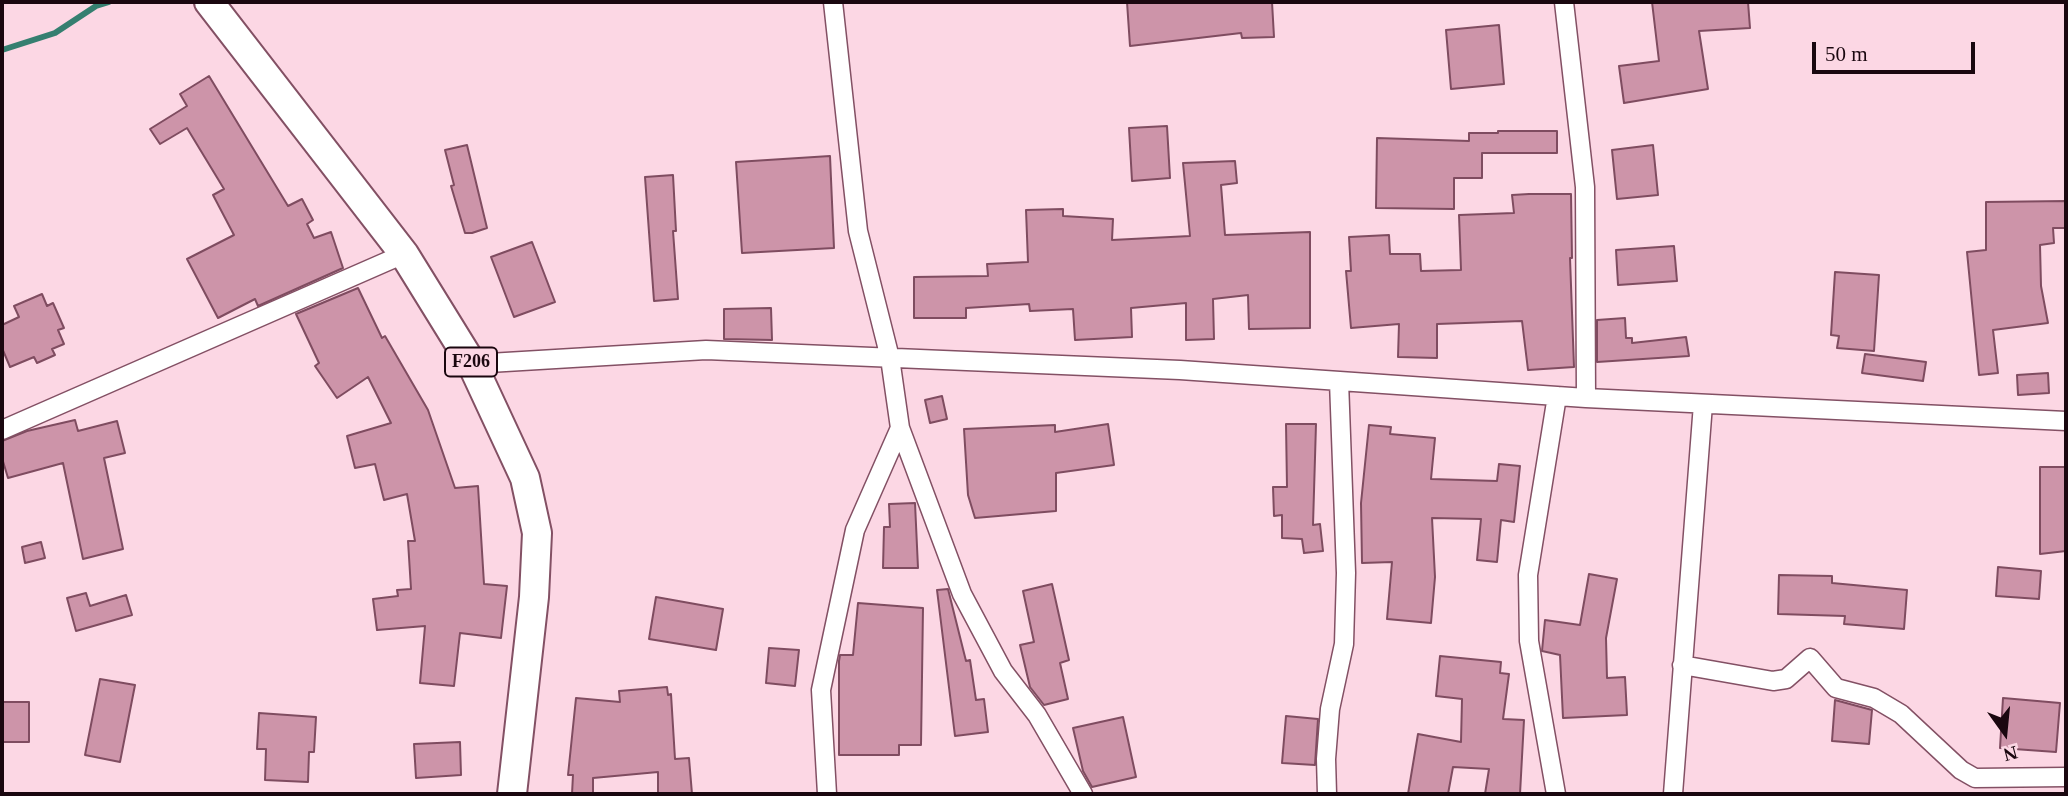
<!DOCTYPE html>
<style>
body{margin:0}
#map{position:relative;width:2068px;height:796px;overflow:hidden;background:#fcd7e4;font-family:Georgia,serif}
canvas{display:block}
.frame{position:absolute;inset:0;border:4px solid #1a070f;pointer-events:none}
.north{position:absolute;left:1970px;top:698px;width:70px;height:70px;-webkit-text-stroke:5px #fcd7e4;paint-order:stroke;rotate:165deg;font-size:19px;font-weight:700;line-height:28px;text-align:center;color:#1a070f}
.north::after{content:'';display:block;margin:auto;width:24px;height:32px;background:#1a070f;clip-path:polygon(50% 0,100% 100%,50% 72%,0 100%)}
.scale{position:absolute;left:1812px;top:42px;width:163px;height:32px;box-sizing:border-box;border:4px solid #1a070f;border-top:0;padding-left:9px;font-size:21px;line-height:24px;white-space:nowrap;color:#1a070f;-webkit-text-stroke:5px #fcd7e4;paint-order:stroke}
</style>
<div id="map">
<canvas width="2068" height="796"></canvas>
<div class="frame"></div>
<div class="north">N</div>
<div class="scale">50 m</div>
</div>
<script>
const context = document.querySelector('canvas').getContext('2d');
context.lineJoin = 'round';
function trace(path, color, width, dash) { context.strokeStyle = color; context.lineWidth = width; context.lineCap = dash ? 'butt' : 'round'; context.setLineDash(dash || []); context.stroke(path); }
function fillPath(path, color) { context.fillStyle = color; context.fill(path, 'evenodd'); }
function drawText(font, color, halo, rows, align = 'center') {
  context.font = font + ' Georgia,serif'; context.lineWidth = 6; context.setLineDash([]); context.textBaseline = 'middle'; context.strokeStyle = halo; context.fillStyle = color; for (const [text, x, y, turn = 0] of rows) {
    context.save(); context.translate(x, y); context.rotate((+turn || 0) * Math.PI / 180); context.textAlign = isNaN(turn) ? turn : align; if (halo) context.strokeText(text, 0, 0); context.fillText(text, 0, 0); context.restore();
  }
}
trace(new Path2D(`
 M2 50 55 33 96 6 109 2`), '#357f70', 6);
const building = new Path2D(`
 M1127 2H1272L1274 37 1242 38 1241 33 1130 46Z
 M1652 2H1748L1750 28 1699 31 1708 89 1624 103 1619 66 1659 61Z
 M1499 25 1504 84 1451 89 1446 30Z
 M209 76 288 206 302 199 313 220 307 224 314 238 331 232 343 268 258 306 255 299 218 318 187 259 234 235 213 195 224 189 187 128 160 144 150 129 187 106 180 94Z
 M1167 126 1170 178 1132 181 1129 128Z
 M1498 131H1557V153H1482V178H1454V209L1376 208 1377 138 1469 141V133H1498Z
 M467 145 487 228 472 233H465L451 186 454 185 445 150Z
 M1653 145 1658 195 1617 199 1612 150Z
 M830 156 834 248 742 253 736 162Z
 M1235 161 1237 183 1221 185 1225 235 1310 232V328L1249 329 1248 295 1213 299 1214 339 1186 340V303L1131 308 1132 337 1075 340 1073 309 1030 311 1029 304 966 308V318H914V277L988 276 987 264 1028 262 1026 210 1063 209V216L1113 219 1112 240 1190 236 1183 163Z
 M673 175 676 231H673L678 299 654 301 645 177Z
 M1529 194H1571L1572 258H1570L1574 367 1528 370 1522 321 1437 324V358L1398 357 1399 324 1351 328 1346 271H1351L1349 237 1389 235 1390 254H1420L1421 271 1461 270 1459 215 1514 213 1512 195Z
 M2066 201V228H2053L2054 243 2040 245 2041 286 2048 323 1993 330 1998 373 1979 375 1967 252 1986 250V202Z
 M532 242 555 302 514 317 491 257Z
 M1674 246 1677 281 1618 285 1616 250Z
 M1835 272 1879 275 1874 351 1837 348 1839 336 1831 335Z
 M358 288 382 338 385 336 428 410 455 488 478 486 484 584 507 586 501 638 460 633 454 686 420 683 425 626 377 630 373 599 398 596 397 590 411 589 408 541H415L407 494 384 500 375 464 355 468 347 436 391 423 368 377 337 398 315 366 319 363 296 314Z
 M42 294 47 306 53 303 64 328 58 330 64 344 52 349 55 355 37 363 34 357 10 367 2 348V325L19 317 14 306Z
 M771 308 772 340 724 339V309Z
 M1625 318 1626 338H1632V343L1686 337 1689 356 1597 362V320Z
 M1865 354 1926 362 1923 381 1862 373Z
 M2048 373 2049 393 2018 395 2017 375Z
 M942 396 947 419 930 423 925 400Z
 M75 420 78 431 117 421 125 453 104 458 123 549 83 559 63 463 8 478 2 458V441L27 431Z
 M1108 424 1114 465 1056 473V511L975 518 968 495 964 429 1055 425V432Z
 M1286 424H1316L1313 525 1320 524 1323 551 1304 553 1302 539 1282 538V515L1274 516 1273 487H1287Z
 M1369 425 1391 427 1390 434 1435 438 1431 479 1497 481 1499 464 1520 466 1514 522 1501 520 1497 562 1477 560 1481 519 1432 518 1435 577 1431 623 1387 619 1392 562 1362 563 1361 503Z
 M2040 467H2066V551L2040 554Z
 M915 503 918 568H883L884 527H890L889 504Z
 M41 542 45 558 25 563 22 547Z
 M1998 567 2041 571 2039 599 1996 596Z
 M1589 574 1617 579 1606 638 1607 678 1625 677 1627 715 1563 718 1560 655 1542 651 1545 620 1580 625Z
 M1779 575 1832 576V583L1907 590 1904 629 1844 624 1845 616 1778 614Z
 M1052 584 1069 660 1060 663 1068 699 1044 705 1030 687 1020 645 1034 642 1023 591Z
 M948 589 966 661 970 660 976 700 984 699 988 732 955 736 937 590Z
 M86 593 90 606 126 595 132 615 76 631 67 598Z
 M656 597 723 609 716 650 649 639Z
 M858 603 923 608 921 745H899V755H839V661L840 655H853Z
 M769 648 799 650 795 686 766 683Z
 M1440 656 1501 662 1500 673 1509 674 1503 719 1524 720 1520 794H1485L1489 769 1453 767 1448 794H1408L1418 734 1461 742 1462 699 1436 696Z
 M100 679 135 685 120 762 85 755Z
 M667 687 668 695 671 694 675 759 689 758 692 794H658V772L593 778V794H572L573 775H568L576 698 620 702 619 691Z
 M2003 698 2060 703 2056 752 2000 748Z
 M1835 700 1872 710 1869 744 1832 741Z
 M2 702H29V742H2Z
 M259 713 316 717 314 752H309L308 782 265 780 266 749H257Z
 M1286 716 1318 719 1315 765 1282 763Z
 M1123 717 1136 777 1092 787 1083 771 1073 728Z
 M460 742 461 775 416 778 414 744Z`);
fillPath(building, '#cd94a9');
trace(building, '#7f4c60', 2);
const minor = new Path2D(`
 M833 2 858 231 890 358 900 428 962 594 1003 671 1037 715 1083 794
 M1564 2 1585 187 1586 398
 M472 364 706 350 1180 370 1586 398 2066 421
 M2 430 404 254
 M1682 665 1773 681 1786 679 1810 658 1836 688 1874 698 1901 714 1961 770 1975 778 2066 777
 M827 794 821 690 855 530 900 428
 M1327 794 1326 759 1330 709 1344 644 1346 573 1339 381
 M1556 794 1529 641 1528 575 1557 396
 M1673 794 1703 404`);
const primary = new Path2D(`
 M209 2 404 254 472 364 525 478 537 533 534 597 512 794`);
trace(minor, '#835064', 21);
trace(primary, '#835064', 32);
trace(minor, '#fff', 18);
trace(primary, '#fff', 28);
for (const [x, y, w] of [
 [471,362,52]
]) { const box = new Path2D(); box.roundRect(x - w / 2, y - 14.5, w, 29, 5); context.fillStyle = '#fcd7e4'; context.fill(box); trace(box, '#1a070f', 2); }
drawText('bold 18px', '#1a070f', null, [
 ["F206",471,362]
]);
</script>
